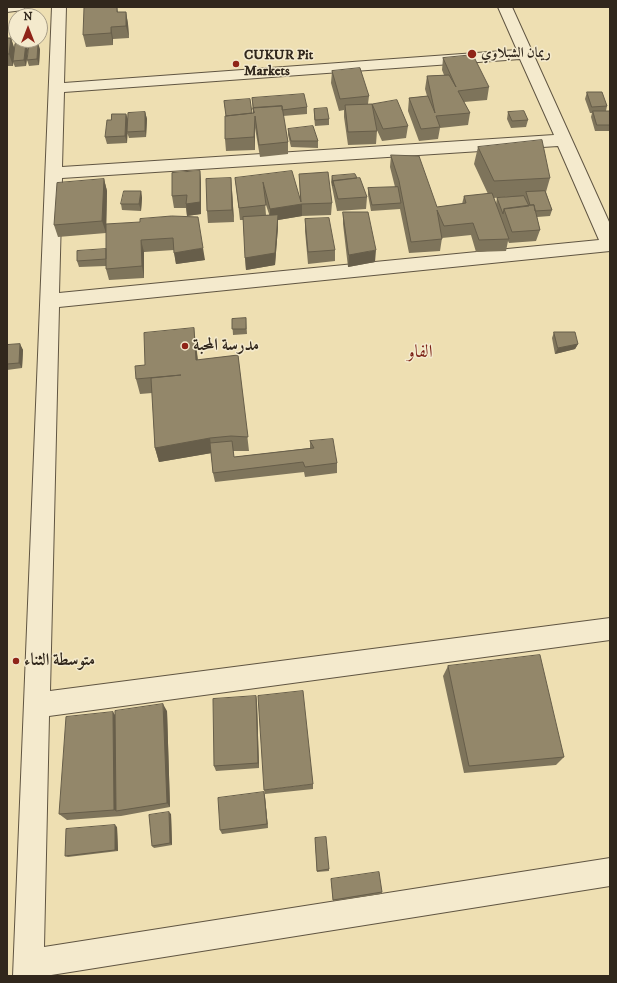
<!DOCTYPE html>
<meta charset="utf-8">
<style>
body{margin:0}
#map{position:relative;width:617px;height:983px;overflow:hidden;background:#eedfb2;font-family:"IM FELL DW Pica",serif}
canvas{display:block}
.frame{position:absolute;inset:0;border:8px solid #31271c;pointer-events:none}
.north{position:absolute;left:8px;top:8px;width:40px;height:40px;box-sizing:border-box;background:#f4eacd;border:1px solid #a69c86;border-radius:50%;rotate:0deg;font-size:11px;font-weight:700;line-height:16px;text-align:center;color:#31271c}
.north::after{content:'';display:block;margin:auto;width:14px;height:18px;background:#8f2418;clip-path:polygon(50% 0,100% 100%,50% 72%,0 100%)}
</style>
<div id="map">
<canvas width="617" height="983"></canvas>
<div class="frame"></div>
<div class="north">N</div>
</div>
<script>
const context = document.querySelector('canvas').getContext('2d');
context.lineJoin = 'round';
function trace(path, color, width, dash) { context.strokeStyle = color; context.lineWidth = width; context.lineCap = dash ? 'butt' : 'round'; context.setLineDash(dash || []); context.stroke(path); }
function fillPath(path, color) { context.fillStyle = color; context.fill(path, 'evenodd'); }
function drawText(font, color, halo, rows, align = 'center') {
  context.font = font + ' "IM FELL DW Pica",Amiri,serif'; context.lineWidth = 3; context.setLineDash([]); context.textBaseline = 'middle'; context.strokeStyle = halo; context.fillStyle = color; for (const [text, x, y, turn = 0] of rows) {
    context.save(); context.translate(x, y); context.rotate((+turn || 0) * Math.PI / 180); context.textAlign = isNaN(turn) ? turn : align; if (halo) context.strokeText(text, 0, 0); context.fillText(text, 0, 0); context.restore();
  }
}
const minor = new Path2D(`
 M7 7H25L23 10 7 12Z
 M52 7H66L64 83 517 50 498 7H512L610 224V251L59 307 50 691 610 618V640L49 716 44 947 610 858V886L45 976H13ZM520 59 554 135 62 167 64 92ZM558 146 599 240 59 293 62 178Z`);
trace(minor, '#605542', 2);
fillPath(minor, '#f4eacd');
fillPath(new Path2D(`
 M117 7 118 12H126L128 24 129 38 113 39V45L86 47 83 35Z
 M7 38H11L14 49 26 43 28 50 26 66 15 67 13 62V66H7Z
 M40 49 39 65 29 66 27 60Z
 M443 58 489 87 487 100 464 102 470 113 468 125 440 128 438 139 419 141 408 111 409 98 427 96 425 89 427 76 444 75 442 70Z
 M332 71 369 96 368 104H372L408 126 406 138 382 141 376 128 377 131 376 144 348 145 344 117V110L339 111 331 83Z
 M587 92 607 106 606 111H610V131H595L591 117 592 113H590L585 99Z
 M252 98 307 107V114L283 116 288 142V154L260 157 255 128V150L226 151 225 139 226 116 224 101 252 113H253Z
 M314 109 329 119V125L315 126 314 116Z
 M145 112 147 119 146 137 129 138 127 132Z
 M508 112 528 120 526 127 511 128 507 119Z
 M126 114 128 120 127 143 107 144 105 137Z
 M288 129 318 141V148L291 147 288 135Z
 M478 147 550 178 546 192 552 210 550 216 537 217 540 230 536 241 509 243 508 241 506 251 476 252 471 235 442 238 440 251 409 253 400 209 371 211 368 195V188L395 187 390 167 391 155 437 207 462 204 464 196 488 194 474 164ZM515 196 497 198 496 204 494 198Z
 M200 171 201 183V214L187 216 186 208H174L172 196Z
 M299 174 332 203 331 215 302 216 278 220V227L275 265 246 270 243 220H240L235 178 300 197ZM265 202 269 214V215H266Z
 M332 176 367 197 366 209 337 211 331 182Z
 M104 179 107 191 106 233 58 237 54 225Z
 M232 190 234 222 208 223 207 211Z
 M141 191 142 198 141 211 122 210 121 204Z
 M343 212 375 262 348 267 343 224Z
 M172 216 205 260 176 264 174 250 144 252V278L109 280 106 269V266L79 267 77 261 106 249 140 222Z
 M305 219 335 250V261L308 264 305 231Z
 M246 318 247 334 233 335 232 319Z
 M554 332 578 344 575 349 555 354 552 338Z
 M20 344 23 350 22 368 7 370V345Z
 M196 344 198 360 238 355 249 451H233L234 457 310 448V441L337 463V473L305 477 304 472 215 482 213 473 211 453 159 462 155 448 152 393 140 394 136 379Z
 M448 666 564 757 556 765 464 773 443 676Z
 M256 696 257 703 259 768 216 771 214 766Z
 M167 711 170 807 121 816 67 820 59 814 115 714Z
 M313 784V789L265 794 264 790Z
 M264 792 265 797 268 828 222 834 220 830Z
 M171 814 172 845 154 848 152 846Z
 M117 827 118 851 68 857 65 856Z
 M315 840 329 869V871L317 872Z
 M331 879 382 892 381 894 333 901Z`), '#7e745b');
fillPath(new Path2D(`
 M126 12 128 24 129 38 126 26Z
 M111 27 113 39V45L111 33Z
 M11 38 15 50 13 66 9 54Z
 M26 43 28 50 26 66 24 60Z
 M38 43 40 49 39 65 37 59Z
 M145 112 147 119 146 137 145 131Z
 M126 114 128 120 127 143 125 136Z
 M255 116V150L254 137Z
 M200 171 201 183V214L187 216 186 204Z
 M231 178 232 190 234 222 232 210Z
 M104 179 107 191 106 233 102 221Z
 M141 191 142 198 141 211 139 204Z
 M302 204V216L278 220V227L275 265 246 270 245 258 270 221V209Z
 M141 240 144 252V278L142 266Z
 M203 248 205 260 176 264 174 253Z
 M376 250 375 262 348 267 349 255Z
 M194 328 196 344 199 375 196 360Z
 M20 344 23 350 22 368 19 363Z
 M578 344 575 349 555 354 558 348Z
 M210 438 212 453 159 462 155 448Z
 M256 696 257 703 259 768 258 763Z
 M163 704 167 711 170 807 167 803Z
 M113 712 119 721 116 811 114 810Z
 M264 792 265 797 268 828 267 824Z
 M169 812 171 814 172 845 170 843Z
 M115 825 117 827 118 851 115 850Z`), '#675e4a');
const building = new Path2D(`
 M107 7H117V12H126V26L111 27V33L83 35 84 8Z
 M7 38H11L9 54H7Z
 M26 43 24 60 13 61 15 44Z
 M38 43 37 59 27 60 29 44Z
 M473 55 489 87 458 91 470 113 436 116 440 127 421 129 409 98 428 96 435 113 427 76 449 75 456 87 443 58Z
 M360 68 369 96 340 99 332 71Z
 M587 92H602L607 106 592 107Z
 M304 94 307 107 282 110V106L253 108 254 113 252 98Z
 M250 99 252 113 226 116 224 101Z
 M397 100 408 126 383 129 372 104 377 131 348 132 345 105 372 104Z
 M282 106 288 142 259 145 255 116 254 137 225 139V116L254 113 253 108Z
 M327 108 329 119 315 120 314 109Z
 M524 111 528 120 512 121 508 112Z
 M593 111H610V125H597Z
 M145 112V131L127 132 128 113Z
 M112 114H126L125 136 105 137 107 120H111Z
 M313 126 318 141H291L288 129Z
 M542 140 550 178 494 181 478 147Z
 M391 155 419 156 437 207 466 203 464 196 492 193 509 239 479 240 473 223 444 226 437 210 442 239 411 242 399 181Z
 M200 171V202L186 204 187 195 172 196V173Z
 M292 171 301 202 299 174 328 172 332 203 302 204 270 209 263 182 266 205 239 208 235 178Z
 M355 174 357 178 333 181V186L332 176Z
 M231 178 232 210 207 211 206 179Z
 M360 178 367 197 338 199 333 181Z
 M104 179 102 221 54 225 57 183Z
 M398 187 401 203 372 205 368 188Z
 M124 191H141L139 204H121Z
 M545 191 552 210 535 211 534 205H530L526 192Z
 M524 196 529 206 504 209 503 214 497 198Z
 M534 205 540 230 512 232 504 209Z
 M343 212H368L376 250 349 255Z
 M278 215 275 253 245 258 243 217Z
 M172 216 198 217 203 248 174 253 173 238 141 240 142 266 106 269V224L140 222V219Z
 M329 218 335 250 308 252 305 219Z
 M106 249V259L77 261V251Z
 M246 318V329H232V319Z
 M194 328 196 360 238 355 248 437 231 436 210 438 155 448 151 378 181 375 136 379 135 366 145 365 144 333Z
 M554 332H575L578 344 558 348Z
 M20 344 19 363 7 364V345Z
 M333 439 337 463 305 467 303 462 213 473 210 443 232 441 234 457 314 448 310 441Z
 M540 655 564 757 469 766 448 666Z
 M303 691 313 784 264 790 258 696Z
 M256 696 258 763 214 766 213 699Z
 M163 704 167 803 116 811 115 711Z
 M113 712 114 810 59 814 66 717Z
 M264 792 267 824 220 830 218 798Z
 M169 812 170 843 152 846 149 815Z
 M115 825V850L65 856 66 829Z
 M326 837 329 869 317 871 315 838Z
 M379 872 382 892 333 900 331 879Z`);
fillPath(building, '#93876a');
trace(building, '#675e4a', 1);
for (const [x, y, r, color] of [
 [472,54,5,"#8f2418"],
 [236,64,4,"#8f2418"],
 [185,346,4,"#8f2418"],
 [16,661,4,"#8f2418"]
]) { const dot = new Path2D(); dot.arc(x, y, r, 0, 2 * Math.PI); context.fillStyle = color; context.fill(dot); trace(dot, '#f4eacd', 1.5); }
drawText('bold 14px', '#31271c', '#f4eacd', [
 ["ريمان الشبلاوي",481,54],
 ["CUKUR Pit",244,56],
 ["Markets",244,72]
], 'left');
drawText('bold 17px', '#31271c', '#f4eacd', [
 ["مدرسة المحبة",193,346],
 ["متوسطة الثناء",24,661]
], 'left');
drawText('18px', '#7a1f14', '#f4eacd', [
 ["الفاو",420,353]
]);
</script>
